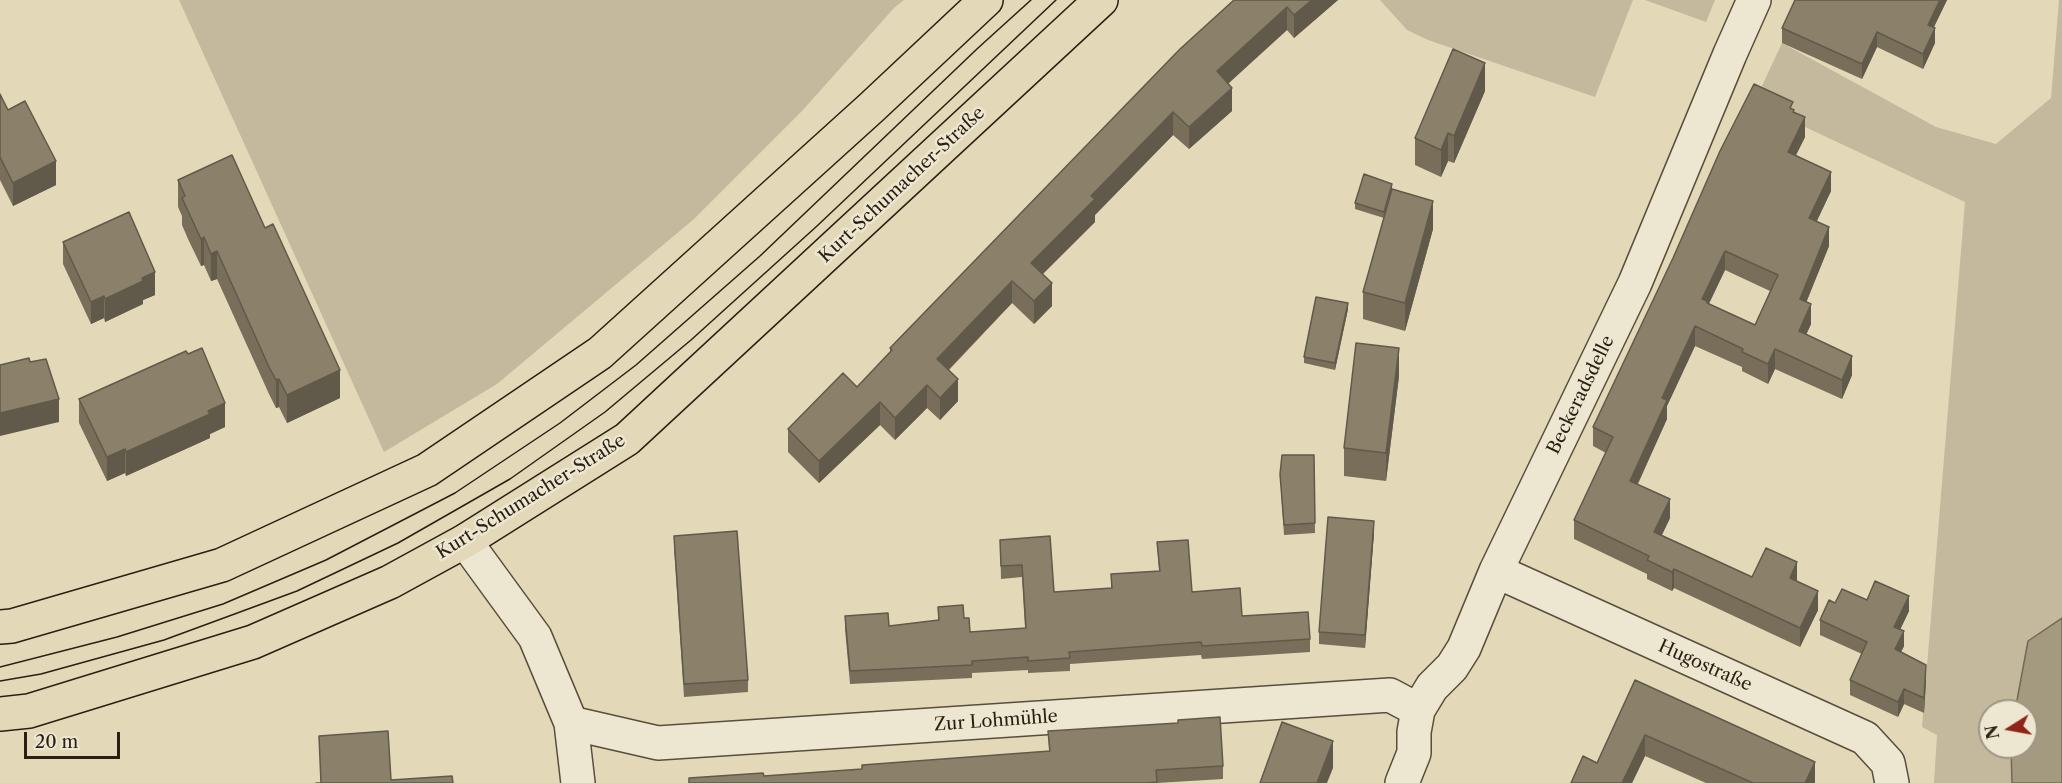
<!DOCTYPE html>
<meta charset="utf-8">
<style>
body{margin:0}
#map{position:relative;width:2062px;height:783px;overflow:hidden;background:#e3d9b8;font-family:"Libre Caslon Text",serif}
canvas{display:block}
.north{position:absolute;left:1978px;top:699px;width:60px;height:60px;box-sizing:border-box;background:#ede6d1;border:2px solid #9f9685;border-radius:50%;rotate:259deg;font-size:16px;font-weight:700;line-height:24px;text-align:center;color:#2b1f13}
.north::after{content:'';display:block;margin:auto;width:21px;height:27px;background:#8f2418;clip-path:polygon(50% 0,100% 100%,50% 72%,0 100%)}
.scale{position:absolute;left:24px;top:732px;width:96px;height:27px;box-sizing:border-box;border:3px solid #2b1f13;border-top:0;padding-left:8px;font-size:18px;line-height:21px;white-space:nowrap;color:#2b1f13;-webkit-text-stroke:4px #ede6d1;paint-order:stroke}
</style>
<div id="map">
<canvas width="2062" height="783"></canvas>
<div class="north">N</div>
<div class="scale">20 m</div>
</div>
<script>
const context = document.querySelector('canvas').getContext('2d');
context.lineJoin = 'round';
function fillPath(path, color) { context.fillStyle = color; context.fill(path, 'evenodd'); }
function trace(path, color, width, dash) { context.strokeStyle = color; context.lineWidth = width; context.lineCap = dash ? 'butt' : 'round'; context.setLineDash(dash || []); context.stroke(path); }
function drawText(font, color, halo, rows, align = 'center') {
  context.font = font + ' "Libre Caslon Text",serif'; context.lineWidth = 5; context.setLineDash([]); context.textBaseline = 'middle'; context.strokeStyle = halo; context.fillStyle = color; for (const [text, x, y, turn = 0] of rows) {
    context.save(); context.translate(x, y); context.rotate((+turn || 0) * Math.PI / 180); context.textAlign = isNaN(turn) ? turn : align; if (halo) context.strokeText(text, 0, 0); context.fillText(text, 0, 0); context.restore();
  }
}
fillPath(new Path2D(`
 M179 0H904L894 8 802 111 694 219 497 384 384 452Z
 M1380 0H1633L1595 97 1428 40 1407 30Z
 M1645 0H1715L1706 22Z
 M2059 0H2062V783H1934L1937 735 1922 727 1965 202 1754 103 1782 43 1936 127 1996 144 2051 98ZM1990 711H2026V747H1990Z`), '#c4b99c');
const water = new Path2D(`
 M2062 618V783H2012L2011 747H2026V711H2015L2028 641Z`);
fillPath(water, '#a49a80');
trace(water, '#746954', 1.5);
const minor = new Path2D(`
 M465 541 535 637 571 723 578 783
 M1496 571 1865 738 1888 763 1892 783
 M571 723 658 743 1390 695 1418 710
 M1402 783 1414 753V732L1418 710 1432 687 1452 667 1464 648 1496 571 1635 283 1730 54 1754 0`);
const primary = new Path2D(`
 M0 627 12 626 222 565 427 470 600 353 872 107 986 0
 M0 714 29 711 253 642 390 582 465 541 627 439 1101 0`);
trace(minor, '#594e3c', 36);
trace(primary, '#2b1f13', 36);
trace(minor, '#ede6d1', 33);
trace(primary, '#e3d9b8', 33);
trace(new Path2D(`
 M0 667 117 637 223 604 326 560 455 493 560 423 636 365 760 256 978 48 1031 0
 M0 681 41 674 164 640 297 591 398 543 510 479 605 412 691 340 817 226 1056 0`), '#2b1f13', 1.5);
fillPath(new Path2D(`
 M1234 0H1338L1294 38 1287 30 1228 83 1232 111 1189 149 1173 135 1095 215V222L1042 274 1052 306 1034 324 1012 303 949 370 958 401 940 420 927 408 895 440 880 425 819 483 788 452V429L857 387 890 352V348Z
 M1947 0 1934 27 1935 43 1923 69 1877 47 1862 79 1782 43V28Z
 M1485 91 1454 163 1448 161 1441 177 1415 165V138Z
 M0 94 8 110 56 185 13 206 0 180Z
 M1793 109 1805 137 1796 155 1831 191 1817 221 1829 246 1806 302 1811 324 1806 335 1852 375 1842 399 1775 369 1768 384 1742 371V367L1695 346 1667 406V419L1638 484 1670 518 1662 535 1752 577 1797 582 1818 610 1800 647 1674 588 1672 591 1647 579V574L1574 539V520L1606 453 1593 446V427ZM1725 270 1770 291 1755 325 1709 304Z
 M178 180 340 398 287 423 279 407 276 408 269 394 217 279 211 281 204 265 201 266 188 239 182 225V216L178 207Z
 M1392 190 1433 229 1405 331 1363 319V292L1384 218 1355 209V203Z
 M63 242 155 295 143 300V304L105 322 104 318 91 324 63 264Z
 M1348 309 1335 370 1304 363V357Z
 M1399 376 1386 481 1344 476V448Z
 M79 399 225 427 210 434V438L126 476 125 473 107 481 79 423Z
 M1314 455 1315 533 1284 535 1280 474Z
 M1374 533 1365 648 1319 644V632Z
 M674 536 748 680V692L684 697 674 548Z
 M1000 540 1054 592 1111 588V574L1159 571 1157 542 1192 592 1242 616 1310 639V652L1202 659 1201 655 1070 664V671L1028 673V670L972 673V678L850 684 845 629V616L889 626 938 620V607L964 618 970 632 1025 628 1022 577 1001 579Z
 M1867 600 1909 611 1900 630 1904 646 1901 652 1926 680 1924 713 1904 704 1898 717 1850 695V680L1862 654 1820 635V620Z
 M1635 680 1815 783H1706L1645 756 1632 783H1571L1597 763Z
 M1048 731 1223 766V779L1157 783H689L764 776 862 769 1049 751Z
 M319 736 391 780 321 783Z`), '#786e5a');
fillPath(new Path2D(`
 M1312 0H1338L1294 38V15Z
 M1940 0H1947L1928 39V25Z
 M1287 7V30L1217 94V71Z
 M1935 28V43L1923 69V54Z
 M1877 32V47L1862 79V64Z
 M1485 63V91L1454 163V136Z
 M1232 88V111L1189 149V127Z
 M1173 112V135L1095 215V222L1031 286V263L1091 196Z
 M1805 117V137L1788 171V152Z
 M1448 133V161L1441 177V150Z
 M56 161V185L13 206V183Z
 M1831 172V191L1809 237V218Z
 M1392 184V190L1384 218V212Z
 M1433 201V229L1405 331V303Z
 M1829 227V246L1800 318V299Z
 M204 237V265L201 266V239Z
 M217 251V279L211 281V254Z
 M1725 251V270L1707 307 1702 299Z
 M155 272V295L143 300V304L105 322V299L142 278Z
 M1012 281V303L937 381V359Z
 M1052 283V306L1034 324V301Z
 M104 296V318L91 324V302Z
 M1348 303V309L1335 370V363Z
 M1811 304V324L1799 350V331Z
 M1695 326V346L1667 406V419L1630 500V481L1662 398Z
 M1399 348V376L1386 481V453Z
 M1775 349V369L1768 384V364Z
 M1852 356V375L1842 399V380Z
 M340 370V398L287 423V395Z
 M279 379V407L276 408V380Z
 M958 379V401L940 420V398Z
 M927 385V408L895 440V418Z
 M59 399V422L0 436V413Z
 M880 402V425L819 483V461Z
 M225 403V427L210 434V438L126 476V452L208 411Z
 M125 449V473L107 481V457Z
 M1670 499V518L1654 551V532Z
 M1374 521V533L1365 648V635Z
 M1797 562V581L1790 578Z
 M1674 569V588L1672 591V572Z
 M1818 591V610L1800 647V628Z
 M1909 596V611L1894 642V627Z
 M1904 631V646L1895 664V649Z
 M1926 665V680L1924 713V698Z
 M1904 689V704L1898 717V702Z
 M1645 735V756L1632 783H1622Z
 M1333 741V768L1327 783H1317Z
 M1815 762V783H1805Z`), '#615a4a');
const building = new Path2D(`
 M1234 0H1312L1294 15 1287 7 1217 71 1232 88 1189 127 1173 112 1091 196 1095 199 1031 263 1052 283 1034 301 1012 281 937 359 958 379 940 398 927 385 895 418 880 402 819 461 788 429 843 373 857 387 892 350 890 348 1180 49Z
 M1795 0H1940L1928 25 1935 28 1923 54 1877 32 1862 64 1782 28Z
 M1453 49 1485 63 1454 136 1448 133 1441 150 1415 138Z
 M1754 84 1793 102 1790 108 1794 110 1793 112 1805 117 1788 152 1831 172 1809 218 1829 227 1800 299 1811 304 1799 331 1852 356 1842 380 1775 349 1768 364 1742 352 1743 349 1695 326 1662 398 1667 400 1630 481 1670 499 1654 532 1752 577 1766 548 1797 562 1790 578 1818 591 1800 628 1674 569 1672 572 1647 560 1649 556 1574 520 1613 437 1593 427 1673 258 1720 151ZM1725 251 1778 275 1755 325 1707 303V301L1702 299Z
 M0 94 8 110 25 101 56 161 13 183 0 157Z
 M232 155 265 228 273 224 340 370 287 395 279 379 276 380 269 367 217 251 211 254 204 237 201 239 182 198 185 196 178 180Z
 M1364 174 1392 184 1384 212 1355 203Z
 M1392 189 1433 201 1405 303 1363 292Z
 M129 212 155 272 142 278 143 281 105 299 104 296 91 302 63 242Z
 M1316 297 1348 303 1335 363 1304 357Z
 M1356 343 1399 348 1386 453 1344 448Z
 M202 348 225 403 208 411 210 414 126 452 125 449 107 457 79 399 186 351 188 354Z
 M29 358 30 362 46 359 59 399 0 413V365Z
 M1282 455H1314L1315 523 1284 525 1280 474Z
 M1328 517 1374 521 1365 635 1319 632Z
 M737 531 748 680 684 684 674 536Z
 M1050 536 1054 592 1112 588 1111 574 1160 571 1157 542 1188 540 1192 592 1240 588 1242 616 1308 612 1310 639 1202 646 1201 642 1069 652 1070 658 1028 661V657L972 661V665L850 671 845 616 888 613 889 626 939 620 938 607 963 605 964 618H969L970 632 1026 628 1022 565 1001 566 1000 540Z
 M1875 581 1909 596 1894 627 1904 631 1895 649 1926 665 1924 698 1904 689 1898 702 1850 680 1867 642 1820 620 1829 600 1835 603 1842 589 1867 600Z
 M1635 680 1815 762 1805 783H1753L1645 735 1622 783H1571L1583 756 1597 763Z
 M1220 717 1223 766 1156 770 1157 782 1147 783H689V778L763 773 764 776 862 769V765L1050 751 1048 731 1178 723V720Z
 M1282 722 1333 741 1317 783H1260Z
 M388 731 391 780 452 776 453 783H316H321L319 736Z`);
fillPath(building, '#8b8069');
trace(building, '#615a4a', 1.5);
drawText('18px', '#2b1f13', '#ede6d1', [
 ["Kurt-Schumacher-Straße",902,185,-43],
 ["Beckeradsdelle",1581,395,-64],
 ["Kurt-Schumacher-Straße",531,497,-32],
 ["Hugostraße",1705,666,24],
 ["Zur Lohmühle",996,721,-4]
]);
</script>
